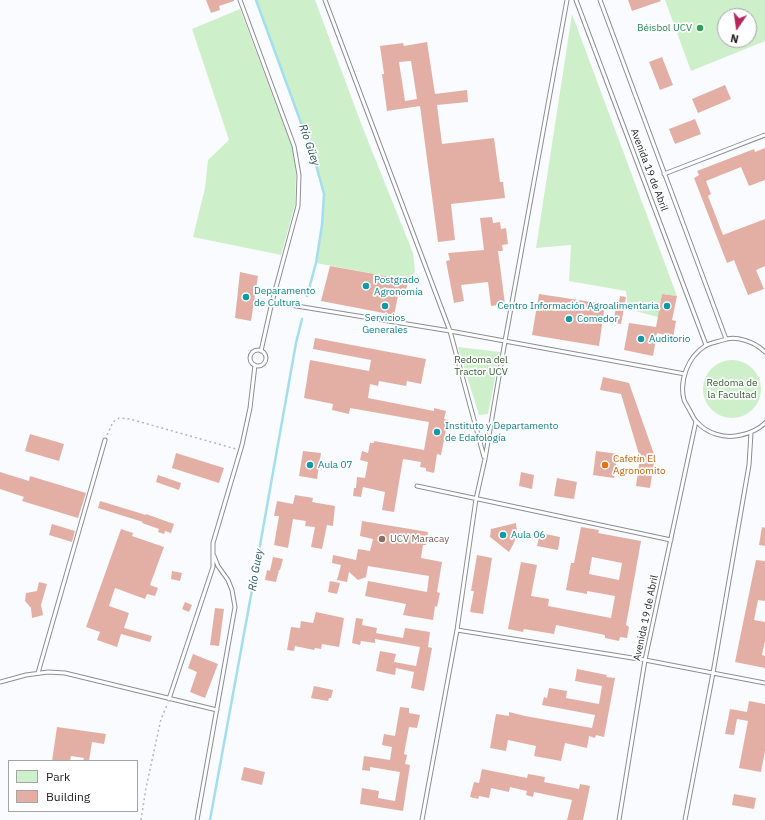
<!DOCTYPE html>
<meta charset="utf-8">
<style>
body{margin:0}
#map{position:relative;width:765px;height:820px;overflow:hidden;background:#fafbff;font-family:"IBM Plex Sans",sans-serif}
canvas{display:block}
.legend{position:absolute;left:8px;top:760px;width:130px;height:52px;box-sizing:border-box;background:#fff;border:1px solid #a5a5a6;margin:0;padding:5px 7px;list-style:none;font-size:12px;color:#1d1e20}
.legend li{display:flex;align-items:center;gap:8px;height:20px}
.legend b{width:20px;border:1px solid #a5a5a6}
.north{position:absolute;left:717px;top:8px;width:40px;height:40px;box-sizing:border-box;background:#fff;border:1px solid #a5a5a6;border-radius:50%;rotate:193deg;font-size:11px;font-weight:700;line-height:16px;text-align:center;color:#1d1e20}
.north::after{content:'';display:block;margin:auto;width:14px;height:18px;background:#b5275b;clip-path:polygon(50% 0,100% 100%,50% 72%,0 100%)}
</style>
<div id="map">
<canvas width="765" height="820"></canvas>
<ul class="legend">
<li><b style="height:11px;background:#cdefca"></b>Park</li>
<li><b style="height:11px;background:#e3afa5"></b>Building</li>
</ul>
<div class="north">N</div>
</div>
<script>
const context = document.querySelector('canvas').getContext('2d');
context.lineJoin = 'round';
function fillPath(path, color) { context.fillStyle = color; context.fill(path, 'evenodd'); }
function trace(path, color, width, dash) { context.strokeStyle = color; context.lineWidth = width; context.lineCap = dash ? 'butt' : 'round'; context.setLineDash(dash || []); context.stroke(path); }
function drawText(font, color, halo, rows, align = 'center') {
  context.font = font + ' "IBM Plex Sans",sans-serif'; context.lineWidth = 3.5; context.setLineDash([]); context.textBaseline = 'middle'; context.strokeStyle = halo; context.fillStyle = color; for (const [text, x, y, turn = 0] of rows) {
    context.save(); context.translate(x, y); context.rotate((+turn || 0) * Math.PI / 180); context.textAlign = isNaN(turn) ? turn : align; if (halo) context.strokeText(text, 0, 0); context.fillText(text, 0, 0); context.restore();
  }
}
fillPath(new Path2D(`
 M256 0H315L364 131 413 253 415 272 408 280 316 263 322 226 324 194 315 161Z
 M665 0H765V41L691 71ZM725 16H749V40H725Z
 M240 9 292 147 296 174 295 205 281 255 193 237 205 188 208 160 229 140 192 29Z
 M572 14 677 296 662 294 658 317 628 309 626 291 569 281 571 245 536 248Z
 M458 347 500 352 488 414 479 415Z
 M703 389a29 29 0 1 1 58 0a29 29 0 1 1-58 0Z`), '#cdefca');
trace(new Path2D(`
 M256 0 315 161 324 194 322 225 316 263 307 296
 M210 820 256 568 296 343 302 319`), '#a3deee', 2.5);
fillPath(new Path2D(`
 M206 0H234V1L219 6 220 10 211 13Z
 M628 0H660L661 1 632 11Z
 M427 42 435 94 467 90 468 102 437 105 442 144 494 138 500 182H503L505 198 451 204 455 240 438 242 420 106 387 111 382 74H384L380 46 403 43 404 46ZM411 61 417 99 405 101 399 62Z
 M662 57 673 85 660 90 649 62Z
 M725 85 731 99 698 113 692 99Z
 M695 119 701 134 675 144 669 129Z
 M765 148V180L749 186 741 167 706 181 711 194 708 196 723 235 765 219V266L756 270 764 289 748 295 734 260 727 263 694 178 699 175 697 171 754 149 755 152Z
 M492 217 493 223 500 222 501 229 506 228 508 244 502 245 503 251H498L505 304 491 306 488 282 461 285 464 301 454 303 446 261 450 260 448 253 484 250 480 218Z
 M330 266 408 280 405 297 398 296 394 315 321 301Z
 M240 272 258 276 251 321 235 318Z
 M539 294 605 304 599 346 532 335Z
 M662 294 677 296 672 320 676 321 673 337 657 333 653 356 624 350 629 323 656 327Z
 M620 296 626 297 621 324 613 323 617 302H619Z
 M315 338 426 359 421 384 407 381 406 386 379 381 378 386 370 384 368 398 434 411V408L446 411 444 419 448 420 441 455 437 454 434 473 426 471V468L420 467 421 462 403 459 394 512 382 510 385 492 363 487 361 497 353 496 354 488H356L357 477 365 478 368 462 360 460 362 451 368 453 370 443H374V441L424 450 429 422 350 408 349 414 332 410 333 404 304 398 310 360 369 371 371 360 313 349Z
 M603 377 629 383 655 457 650 488 636 486 640 458 621 394 600 390Z
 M30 434 64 444 59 461 25 451Z
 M303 451 321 453 317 479 299 476Z
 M596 451 618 454 614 478 593 475Z
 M176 453 224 468 219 483 172 468Z
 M0 472 29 481 30 476 86 493 78 518 22 501 24 497 0 489Z
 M521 472 534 475 532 489 519 486Z
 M158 475 181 483 179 490 156 482Z
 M557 478 577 482 574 499 554 496Z
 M295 495 313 498 312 502 335 506 333 526 327 525 322 549 311 547 315 527 305 526 306 521 293 519 288 548 274 545 279 516H274L277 501 293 504Z
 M100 501 146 515V514L174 524 171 533 165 531 164 534 158 532 159 529 142 523 143 522 98 508Z
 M362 521 428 532 426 545H423L421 558 442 562 437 592 440 593 437 607 435 606 433 620 403 615 406 604 365 596 368 581 427 592 429 576 368 566 366 577 358 580 349 572 347 582 337 580 341 565 332 563 333 555 356 560 358 549 370 551 373 539 360 536Z
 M516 523 517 533 514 543 509 552 490 537 491 529Z
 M52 524 75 531 72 542 49 535Z
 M581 527 599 530 598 533 641 541 626 625 629 627 627 638 620 637 619 641 605 638V635L556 625 554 634 524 629 523 632 508 629 521 562 537 565 531 596 549 599 548 606 611 618 615 596 587 591V594L566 590 571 563H574ZM592 557 622 563 619 580 589 574Z
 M762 527 765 528V546L759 545Z
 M121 529 133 533 132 536 164 547 150 585 158 588 155 596 147 594 145 599 115 588 109 606 129 613 124 628 152 636 150 642 121 634 117 647 97 640 100 632 86 627Z
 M540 533 560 537 558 550 537 546Z
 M477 555 492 558 483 614 470 612 474 591H471Z
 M273 557 283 559 280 570H279L276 582 265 580 267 570 270 571Z
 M756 560 765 561V601L758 600 754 620 765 622V641L762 655 765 656V668L735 662Z
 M172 571 182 573 180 581 171 579Z
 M330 581 340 583 337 594 328 592Z
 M39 582 47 584 41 605 43 615 32 618 31 608 25 601 26 593 37 591Z
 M185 602 192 605 189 612 182 609Z
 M215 608 224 609 219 646 210 645Z
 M316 612 344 618 339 647 322 644 321 649 315 648 314 650 295 646 294 651 287 650 291 627 300 628 301 621 313 623Z
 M356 618 363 619 362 625 377 628 376 633 403 638 405 628 430 632 428 647 432 648 424 691 411 688 414 672 396 668 395 675 376 671 380 651 396 654 394 662 416 666 420 647 375 639V643L361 641 360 645 352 643Z
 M193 654 218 664 205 698 190 692 197 672 188 668Z
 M577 669 607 675 606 677 615 678 604 737 596 735 595 738 589 736 587 748 565 743 561 761 534 756 536 746 508 740 506 751 490 748 496 714 509 716V712L525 716 592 728 595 715 542 705 544 697 547 698 549 688 567 691 566 698 599 704 602 686 575 681Z
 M314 686 333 690 331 698H329L328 701 311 698Z
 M749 701 765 704V751L761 772 739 768 748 721 737 719 734 735 725 734 730 709 747 712Z
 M400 707 409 708V713L420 715 417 728 409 727 404 754 407 755 405 764 410 765 403 811 360 804 362 788 379 791 378 798 395 801 400 772 370 767V771L362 770 364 756 390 760 392 747 382 745 384 734 395 736Z
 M57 727 106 734 104 744 92 742 89 761H83L84 758 71 756 70 761H52Z
 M244 767 265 772 262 785 241 780Z
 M482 769 527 778 528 774 545 777 544 782 579 789 580 784 590 786 583 820H567L572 800 534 792 533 797 526 795 527 791 510 787 509 792 491 788 489 798 479 796 478 799 470 797 474 782 479 783Z
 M734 794 756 798 754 809 732 805Z`), '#e3afa5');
const lane = new Path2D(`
 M240 0 294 146 299 175 298 206 272 302 261 351
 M325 0 450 331 484 457
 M576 0 706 345
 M600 0 726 339
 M664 174 765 135
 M272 302 450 331 685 374
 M250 358a8 8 0 1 1 16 0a8 8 0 1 1-16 0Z
 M765 352C755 342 736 335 723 340 717 342 710 343 705 346 688 357 679 380 684 400 685 403 688 407 690 411 692 414 693 418 696 421 707 434 725 439 741 435 750 433 758 430 765 423
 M417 486 671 540
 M457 630 645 660 765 683
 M38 673 105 440
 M0 682 26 675 48 672 65 673 217 710
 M169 699 213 567V543L242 445 250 408 255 365
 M197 820 235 607 232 590 228 580 218 566 214 556
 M422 820 457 630 476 499 485 459 505 341 567 0
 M619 820 645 660 696 421
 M685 820 713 673 749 465 751 433`);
trace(lane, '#8d8e93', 5);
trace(new Path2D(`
 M107 435 113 422 119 418 130 419 236 449
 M141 820 146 788 161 719 168 703`), '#b5b6b9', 1.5, [2, 3]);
trace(lane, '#fff', 3);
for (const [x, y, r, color] of [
 [700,28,4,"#2e9e5b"],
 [366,286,4,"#0f9aa8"],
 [246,297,4,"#0f9aa8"],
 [385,306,4,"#0f9aa8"],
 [667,306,4,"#0f9aa8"],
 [569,319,4,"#0f9aa8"],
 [641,339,4,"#0f9aa8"],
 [437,432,4,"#0f9aa8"],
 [310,465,4,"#0f9aa8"],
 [605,465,4,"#e8710a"],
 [503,535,4,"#0f9aa8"],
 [382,539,4,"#8d6e63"]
]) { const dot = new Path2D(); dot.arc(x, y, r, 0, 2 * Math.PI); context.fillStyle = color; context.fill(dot); trace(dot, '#fff', 1.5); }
drawText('10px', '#27864d', '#fff', [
 ["Béisbol UCV",692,28]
], 'right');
drawText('10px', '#1d1e20', '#fff', [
 ["Avenida 19 de Abril",649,170,69],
 ["Avenida 19 de Abril",646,618,-78]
]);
drawText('10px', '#0d838f', '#fff', [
 ["Postgrado",374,280],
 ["Agronomía",374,292],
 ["Deparamento",254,291],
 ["de Cultura",254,303],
 ["Centro Información Agroalimentaria",659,306,"right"],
 ["Servicios",385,318,"center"],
 ["Generales",385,330,"center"],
 ["Comedor",577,319],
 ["Auditorio",649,339],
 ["Instituto y Departamento",445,426],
 ["de Edafología",445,438],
 ["Aula 07",318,465],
 ["Aula 06",511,535]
], 'left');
drawText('10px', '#2e5d2c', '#fff', [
 ["Redoma del",481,360],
 ["Tractor UCV",481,372],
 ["Redoma de",732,383],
 ["la Facultad",732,395]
]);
drawText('10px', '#c56008', '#fff', [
 ["Cafetín El",613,459],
 ["Agronomito",613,471]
], 'left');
drawText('10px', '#785e54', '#fff', [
 ["UCV Maracay",390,539]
], 'left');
drawText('italic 11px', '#21535f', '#fff', [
 ["Río Güey",309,145,71],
 ["Río Guey",256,570,-80]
]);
</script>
